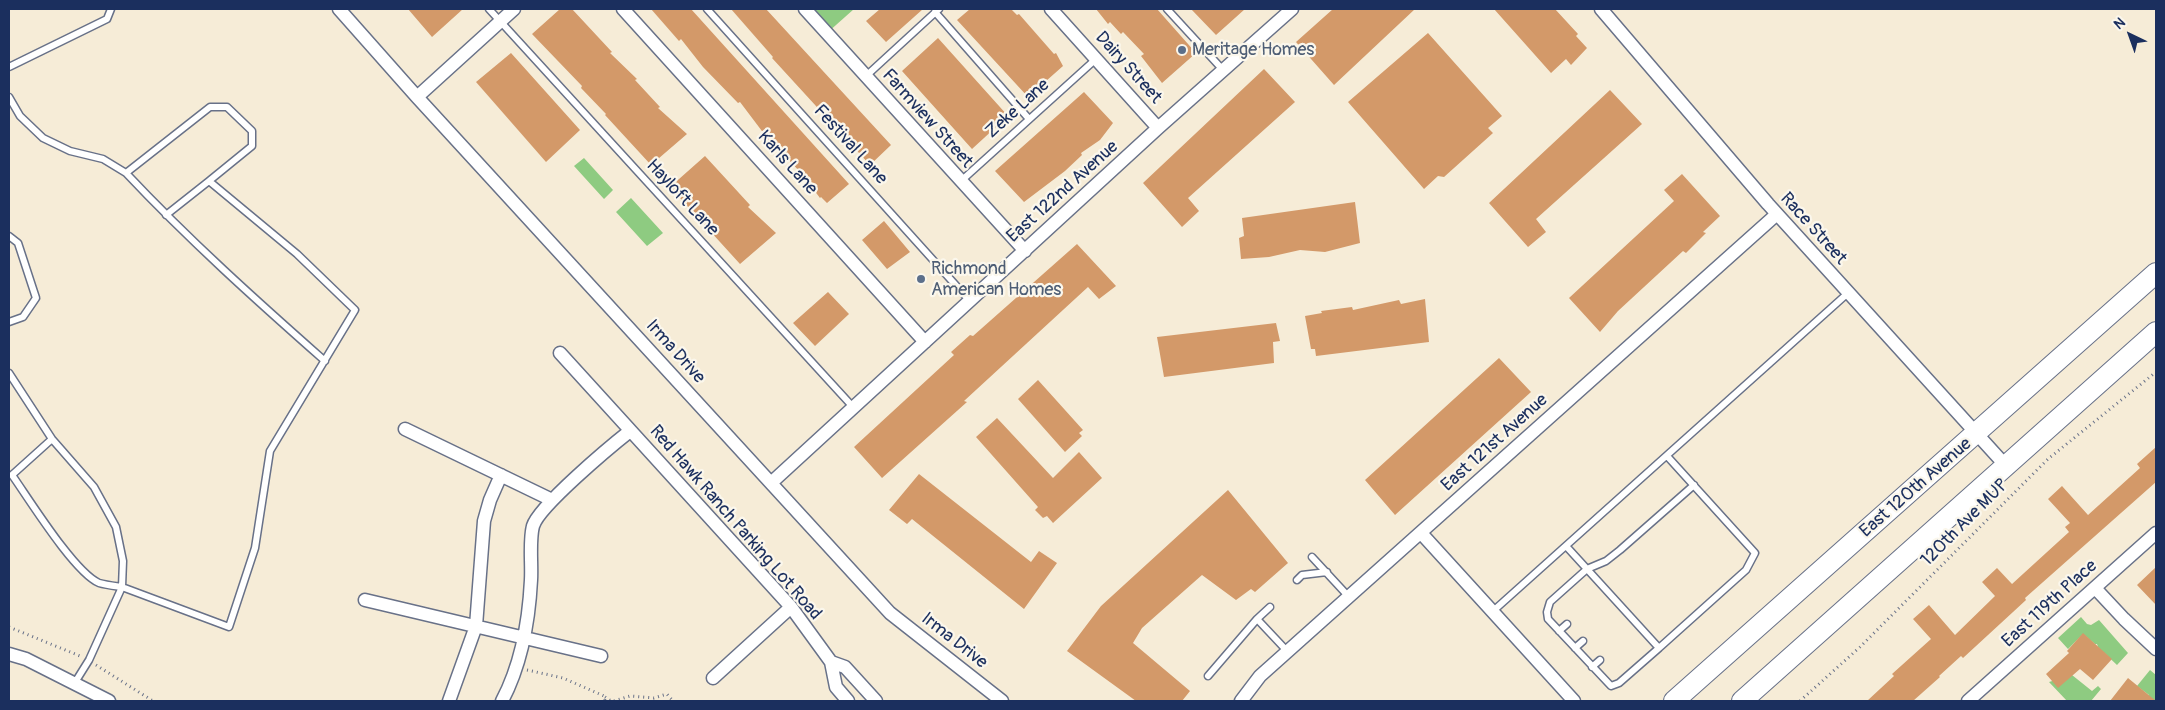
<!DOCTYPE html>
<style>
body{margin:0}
#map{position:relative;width:2165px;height:710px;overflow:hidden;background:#f6ecd7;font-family:Pangolin,sans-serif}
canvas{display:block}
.frame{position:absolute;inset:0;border:10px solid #1b2f5e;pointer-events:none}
.north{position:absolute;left:2105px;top:10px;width:50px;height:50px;-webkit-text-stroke:4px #fbf7ec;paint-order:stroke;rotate:318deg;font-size:14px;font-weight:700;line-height:20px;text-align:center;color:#1b2f5e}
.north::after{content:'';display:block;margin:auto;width:18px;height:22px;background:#1b2f5e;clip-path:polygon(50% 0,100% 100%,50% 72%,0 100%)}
</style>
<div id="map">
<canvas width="2165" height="710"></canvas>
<div class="frame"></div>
<div class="north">N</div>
</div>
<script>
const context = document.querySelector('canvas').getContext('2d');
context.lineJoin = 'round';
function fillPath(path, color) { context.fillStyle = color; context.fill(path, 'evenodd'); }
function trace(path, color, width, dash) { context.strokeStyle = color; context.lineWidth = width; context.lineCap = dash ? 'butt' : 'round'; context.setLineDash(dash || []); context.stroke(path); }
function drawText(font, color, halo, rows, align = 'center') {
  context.font = font + ' Pangolin,sans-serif'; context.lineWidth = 4.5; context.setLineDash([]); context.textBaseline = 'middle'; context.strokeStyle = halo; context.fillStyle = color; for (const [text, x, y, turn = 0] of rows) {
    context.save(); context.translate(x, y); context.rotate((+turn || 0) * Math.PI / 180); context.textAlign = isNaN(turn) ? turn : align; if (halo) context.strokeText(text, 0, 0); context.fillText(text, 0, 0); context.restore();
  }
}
fillPath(new Path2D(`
 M805 9H854L827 33Z
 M584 158 613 190 604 199 574 166Z
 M631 198 663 233 647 246 616 212Z
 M2081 617 2087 624 2091 625 2099 620 2128 653 2117 665 2098 647 2097 644H2095L2083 634 2068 649 2058 638Z
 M2150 670 2156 675V701H2144L2149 695 2137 686Z
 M2072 675 2092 691 2098 686 2101 689 2091 701H2067L2049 682Z`), '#8ecb81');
fillPath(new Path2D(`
 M408 9H463L432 37Z
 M560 9H572L612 52 610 53 637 79 635 80 660 107 658 108 687 134 651 165 605 115 606 114 581 88 582 86 532 34Z
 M651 9H691L849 184 827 203 821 197 820 198 801 173 775 145 774 147 740 102 738 103 703 67 681 39 679 41Z
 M731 9H766L891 145 870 165 772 58 773 57Z
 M880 9H923L886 42 866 21Z
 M970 9H1011L1017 15 1019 14 1054 54 1056 53 1063 66 1028 97 957 20Z
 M1096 9H1157L1196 53 1162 83 1141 56 1144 54 1123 32 1121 34 1110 22 1108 24Z
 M1191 9H1245L1216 35Z
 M1333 9H1415L1334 85 1296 42Z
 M1494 9H1555L1578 34 1576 36 1587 48 1571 65 1566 59 1551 73Z
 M1428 33 1502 116 1488 128 1493 133 1444 177 1438 176 1424 189 1348 102Z
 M938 38 1008 116 972 149 902 71Z
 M511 53 580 130 546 162 476 82Z
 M1264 69 1295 102 1188 198 1199 211 1182 227 1143 183Z
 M1610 90 1642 124 1536 219 1546 232 1528 247 1489 203Z
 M1084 92 1113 123 1100 140 1081 153 1082 155 1065 171 1024 202 995 171Z
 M705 156 750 205 748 207 776 233 740 264 670 187Z
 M1682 174 1720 216 1703 232 1706 233 1686 253 1683 251 1618 311 1600 332 1569 298 1674 201 1664 190Z
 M1355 202 1360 243 1325 252 1300 250 1269 257 1241 259 1239 238 1244 236 1242 218Z
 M884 221 910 252 887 269 862 240Z
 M1077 244 1116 286 1099 299 1088 287 964 401 967 402 882 478 854 447 954 355 951 352 970 335 973 336Z
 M828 292 849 314 815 346 793 323Z
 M1425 299 1429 342 1316 356 1315 349H1311L1305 316 1322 313 1321 311 1352 307 1353 310 1399 300 1401 304Z
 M1276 323 1280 341 1273 342 1274 363 1164 377 1157 337Z
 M1499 358 1531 392 1395 515 1365 480Z
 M1038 380 1083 430 1079 433 1082 436 1065 452 1018 399Z
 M997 418 1053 478 1079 452 1102 478 1053 523 1047 516 1043 518 1035 510 1038 507 976 437Z
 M2156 447V482L2025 598 2026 600 2013 612 1963 658 1961 656 1939 676 1940 677 1913 701H1867L1894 676 1892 674 1931 639 1913 619 1929 605 1955 635 1995 596 1982 582 1997 568 2012 584 2069 532 2065 527 2070 523 2048 499 2062 486 2088 515 2140 468 2137 464Z
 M919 474 1031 562 1039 551 1057 563 1024 609 912 519 907 524 889 510Z
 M1228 490 1288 563 1255 592 1251 589 1236 600 1202 575 1142 628 1133 643 1190 691 1182 701H1136L1067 651 1101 606Z
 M2156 567V605L2137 585Z
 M2083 633 2112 659 2093 680 2080 669 2058 688 2046 674 2069 653 2067 651Z
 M2128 678 2156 701H2110Z`), '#d39969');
const service = new Path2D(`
 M489 9 853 407
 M707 9 970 301
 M1167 9 1223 70
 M935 12 1029 119
 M9 67 107 19 111 9
 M866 76 939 9
 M9 97 20 116 43 138 70 151 103 159 126 173
 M961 181 1096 59
 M166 215 209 181
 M9 236 18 243 36 298 23 317 9 322
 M9 373 52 439 94 487 116 527 123 561 122 587C115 586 106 585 99 583 74 572 29 499 12 475L52 439
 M1566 546 1659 648 1746 570 1755 553 1667 456
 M1312 557 1349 597
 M1297 580 1302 575 1327 572
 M1270 607 1257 619 1288 652
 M1492 612 1848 293
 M1559 631 1567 624
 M1575 648 1583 641
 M1659 648 1619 683 1611 686 1548 619 1547 612 1550 602 1587 569 1606 561 1620 550 1694 485
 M1592 667 1600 660
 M1208 676 1257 619
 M74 684 89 660 122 587 229 627 255 548 270 451 355 310 297 254 209 181 252 146V131L227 107H210L126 173C189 240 257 301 325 361`);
const minor = new Path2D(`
 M339 9 417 97 890 613 1002 701
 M623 9 925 342
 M805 9 1025 251
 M1051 9 1158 128
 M1601 9 1768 204 2006 466
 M417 97 514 9
 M560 353 791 607 831 662 836 687 848 701
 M405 429 552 500
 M771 483 1158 128 1292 9
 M1421 533 1574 701
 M2095 588 2124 619 2156 649
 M365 600 601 656
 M9 654 26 659 109 701
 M831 662 845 667 876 701
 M713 678 791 607
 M449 701 476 626 484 521 490 500 501 475
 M502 701C521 665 529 620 531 580 532 564 529 541 533 526 539 506 611 446 630 431
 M1241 701 1260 676 1777 214
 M1968 701 2156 533`);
const primary = new Path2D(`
 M1674 701 2156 273
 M1742 701 2156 332`);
trace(service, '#687188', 9);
trace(minor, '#687188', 15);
trace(primary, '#687188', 22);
trace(new Path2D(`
 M9 627 80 656
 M96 665 153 701
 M527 670 563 678 604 696 605 701
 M605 697 611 701
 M614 701 630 696 654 698 667 694 673 701
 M1800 701 1860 647 2048 459 2156 372`), '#687188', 3, [1, 4]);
trace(service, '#fff', 6);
trace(minor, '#fff', 12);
trace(primary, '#fff', 20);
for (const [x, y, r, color] of [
 [1182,50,5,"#5c6f8a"],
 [921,279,5,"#5c6f8a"]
]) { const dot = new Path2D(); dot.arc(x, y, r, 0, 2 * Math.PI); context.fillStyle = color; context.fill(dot); trace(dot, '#fbf7ec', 2); }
drawText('18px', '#4e5e75', '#fbf7ec', [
 ["Meritage Homes",1192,50],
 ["Richmond",931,269],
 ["American Homes",931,290]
], 'left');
drawText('18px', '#1b2f5e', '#fbf7ec', [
 ["Dairy Street",1128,68,48],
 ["Zeke Lane",1018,109,-42],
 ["Farmview Street",927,119,48],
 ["Festival Lane",850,145,48],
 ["Karls Lane",787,163,48],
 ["East 122nd Avenue",1063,192,-42],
 ["Hayloft Lane",682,198,47],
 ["Race Street",1813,229,48],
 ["Irma Drive",675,352,48],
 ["East 121st Avenue",1495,443,-42],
 ["East 120th Avenue",1916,488,-41],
 ["Red Hawk Ranch Parking Lot Road",735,523,49],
 ["120th Ave MUP",1965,523,-45],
 ["East 119th Place",2050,604,-42],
 ["Irma Drive",954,641,38]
]);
</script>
